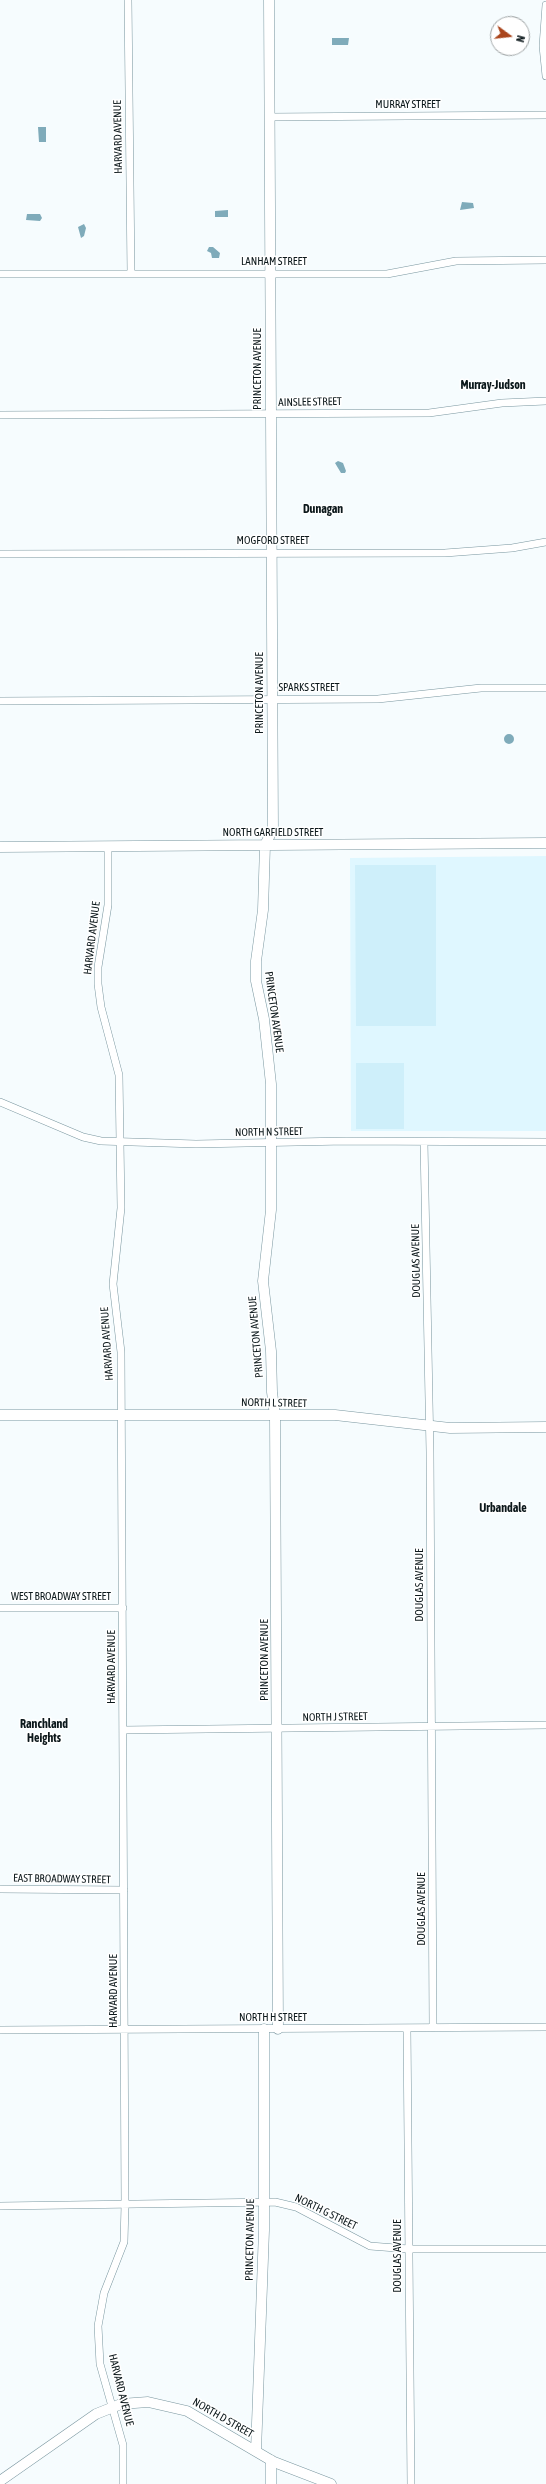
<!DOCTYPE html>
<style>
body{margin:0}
#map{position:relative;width:546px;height:2484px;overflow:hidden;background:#f6fcfe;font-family:"Asap Condensed",sans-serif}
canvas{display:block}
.north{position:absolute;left:490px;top:16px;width:40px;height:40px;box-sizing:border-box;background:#fff;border:1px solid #9ea3a4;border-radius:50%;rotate:105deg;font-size:11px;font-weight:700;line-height:16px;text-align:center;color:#0c181b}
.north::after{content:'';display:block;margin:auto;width:14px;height:18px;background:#aa441b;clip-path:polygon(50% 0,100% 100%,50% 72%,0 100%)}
</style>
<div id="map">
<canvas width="546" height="2484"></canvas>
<div class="north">N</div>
</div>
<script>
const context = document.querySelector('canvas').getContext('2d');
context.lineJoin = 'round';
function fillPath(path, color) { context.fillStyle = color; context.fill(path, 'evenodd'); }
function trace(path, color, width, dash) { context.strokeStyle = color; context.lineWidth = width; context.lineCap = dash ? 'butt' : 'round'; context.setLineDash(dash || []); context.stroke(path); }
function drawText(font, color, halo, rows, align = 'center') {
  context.font = font + ' "Asap Condensed",sans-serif'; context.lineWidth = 3; context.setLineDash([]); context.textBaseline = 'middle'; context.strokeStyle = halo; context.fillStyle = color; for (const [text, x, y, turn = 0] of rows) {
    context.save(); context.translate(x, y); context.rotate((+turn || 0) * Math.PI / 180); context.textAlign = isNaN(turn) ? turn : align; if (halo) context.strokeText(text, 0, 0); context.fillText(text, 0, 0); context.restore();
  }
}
fillPath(new Path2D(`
 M546 856V1131H351L350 858Z`), '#dff7ff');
fillPath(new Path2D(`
 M355 865H436V1026H356Z
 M356 1063H404V1129H356Z`), '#ceeffa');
fillPath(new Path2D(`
 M332 38H349L348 45H332Z
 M38 127H46V142H39Z
 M462 202 473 203 474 208 460 210Z
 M228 210V217H215V211Z
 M27 214H40L42 218 40 221 26 220Z
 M84 224 86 228 84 236 81 238 78 227Z
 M209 247H213L220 253 219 258H212L211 253 207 251Z
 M338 461 343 463 346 471 345 473H341L335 463Z
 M504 739a5 5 0 1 1 10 0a5 5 0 1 1-10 0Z`), '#7fabba');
const street = new Path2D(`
 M128 0 131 274
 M546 5 543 46 546 76
 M269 117 546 115
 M0 274H387L456 261 546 260
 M0 415 429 413 502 403 546 401
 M0 554 445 553 512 548 546 542
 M0 701 378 699 481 688H546
 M108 847V905L98 967V984L101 1007 119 1075 121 1208 113 1284 121 1352 125 2205 124 2242 104 2293 98 2326 100 2364 123 2445V2484
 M0 1102 83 1137 101 1141 196 1144 346 1141 546 1142
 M424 1142 430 1452 433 2028
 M0 1608H123
 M123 1730 546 1725
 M0 1889 124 1890
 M407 2028 411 2484
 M0 2030 546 2027
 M0 2206 275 2202 296 2207 370 2246 409 2249H546`);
const secondary = new Path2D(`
 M269 0 273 829 265 845 263 910 256 961V981L264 1019 271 1084V1210L263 1281 271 1351 272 1392 275 1416 278 2029
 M0 847 546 843
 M0 1415H335L450 1428 546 1427
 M256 2451 264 2230V2029
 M271 2460V2484
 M0 2481 96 2414 121 2404 148 2402 187 2411 274 2462 331 2484`);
trace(street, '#79969f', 8);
trace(secondary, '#79969f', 11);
trace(street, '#fff', 7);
trace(secondary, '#fff', 10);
drawText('11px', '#0c181b', '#fff', [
 ["MURRAY STREET",408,105],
 ["HARVARD AVENUE",118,137,-91],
 ["LANHAM STREET",274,262],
 ["PRINCETON AVENUE",258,369,-90],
 ["AINSLEE STREET",310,402,-1],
 ["MOGFORD STREET",273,541],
 ["SPARKS STREET",309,688],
 ["PRINCETON AVENUE",260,693,-90],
 ["NORTH GARFIELD STREET",273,833],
 ["HARVARD AVENUE",92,938,-83],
 ["PRINCETON AVENUE",274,1012,82],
 ["NORTH N STREET",269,1132,-1],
 ["DOUGLAS AVENUE",416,1261,-91],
 ["PRINCETON AVENUE",256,1337,-95],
 ["HARVARD AVENUE",107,1344,-94],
 ["NORTH L STREET",274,1403,1],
 ["DOUGLAS AVENUE",420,1585,-90],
 ["WEST BROADWAY STREET",61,1597],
 ["PRINCETON AVENUE",265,1660,-90],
 ["HARVARD AVENUE",112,1667,-90],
 ["NORTH J STREET",335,1717,-1],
 ["EAST BROADWAY STREET",62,1879,1],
 ["DOUGLAS AVENUE",422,1909,-90],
 ["HARVARD AVENUE",114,1991,-90],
 ["NORTH H STREET",273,2018],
 ["NORTH G STREET",326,2212,26],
 ["PRINCETON AVENUE",250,2240,-89],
 ["DOUGLAS AVENUE",398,2256,-90],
 ["HARVARD AVENUE",121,2390,76],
 ["NORTH D STREET",223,2418,30]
]);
drawText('bold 12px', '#0c181b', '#fff', [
 ["Murray-Judson",493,385],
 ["Dunagan",323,509],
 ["Urbandale",503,1508],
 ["Ranchland",44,1724],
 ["Heights",44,1738]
]);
</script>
